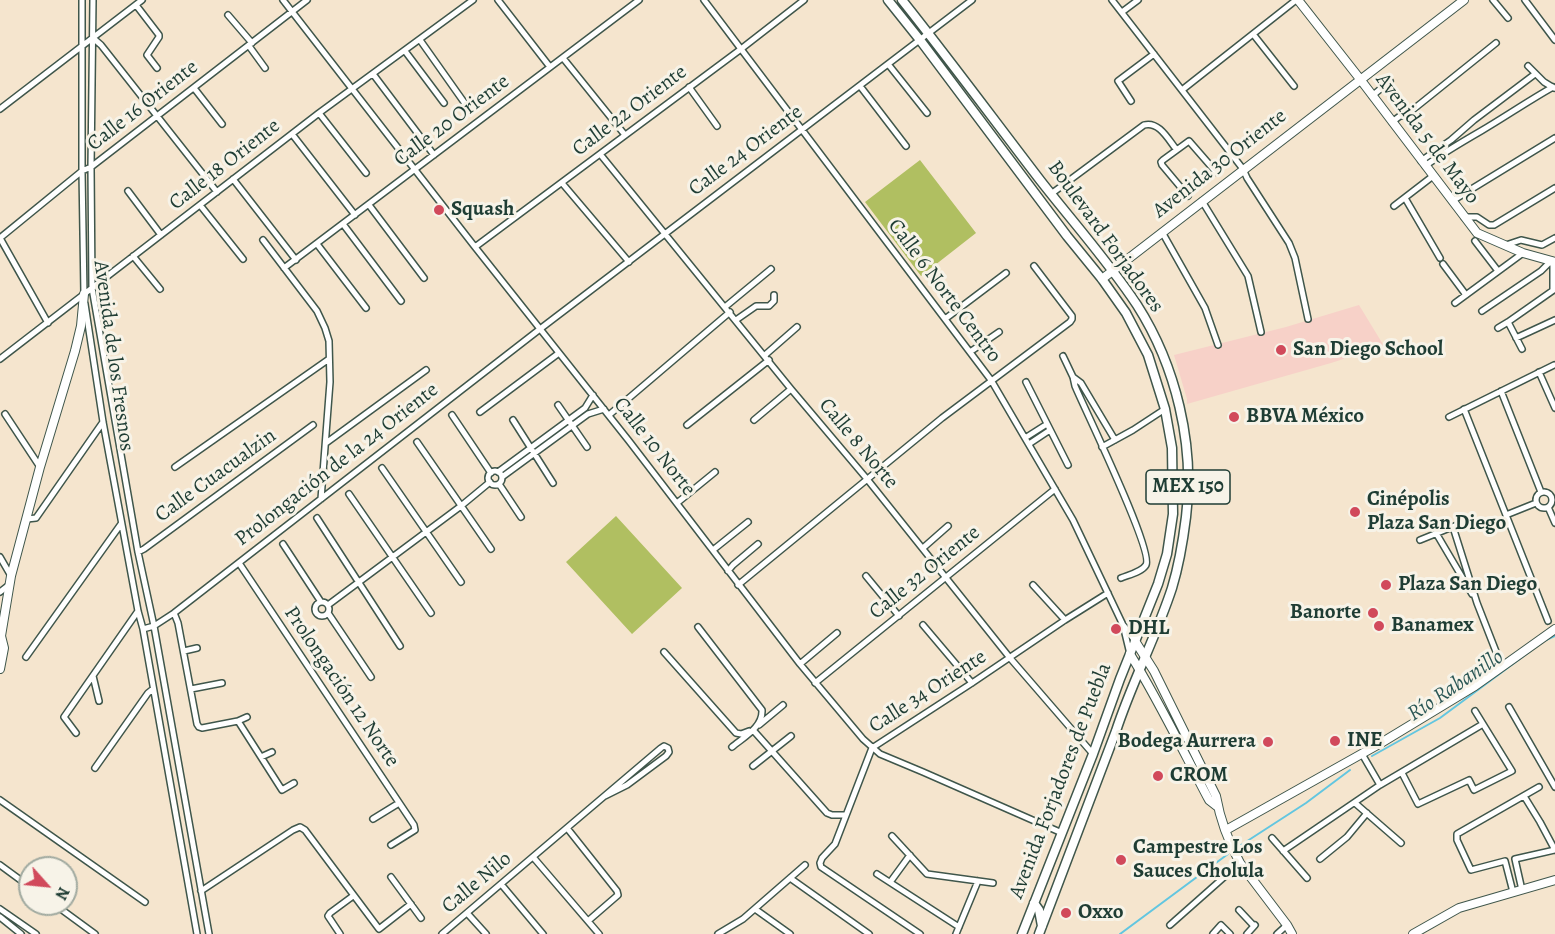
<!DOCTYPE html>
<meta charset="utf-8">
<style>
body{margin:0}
#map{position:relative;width:1555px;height:934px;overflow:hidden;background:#f5e5ce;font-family:Alegreya,serif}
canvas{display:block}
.north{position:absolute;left:18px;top:856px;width:60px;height:60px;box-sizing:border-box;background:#f7f3e8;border:2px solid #a1aaa0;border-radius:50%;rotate:117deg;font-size:16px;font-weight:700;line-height:24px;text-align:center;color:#1f3d34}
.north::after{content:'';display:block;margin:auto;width:21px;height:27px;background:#d1495b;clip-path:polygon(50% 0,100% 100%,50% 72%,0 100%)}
</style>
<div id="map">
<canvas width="1555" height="934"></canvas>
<div class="north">N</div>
</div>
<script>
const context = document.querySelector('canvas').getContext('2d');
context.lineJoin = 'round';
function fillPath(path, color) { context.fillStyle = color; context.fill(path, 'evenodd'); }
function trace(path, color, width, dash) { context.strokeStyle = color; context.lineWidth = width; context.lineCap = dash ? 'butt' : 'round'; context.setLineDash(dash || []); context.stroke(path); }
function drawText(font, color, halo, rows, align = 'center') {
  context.font = font + ' Alegreya,serif'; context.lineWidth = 6; context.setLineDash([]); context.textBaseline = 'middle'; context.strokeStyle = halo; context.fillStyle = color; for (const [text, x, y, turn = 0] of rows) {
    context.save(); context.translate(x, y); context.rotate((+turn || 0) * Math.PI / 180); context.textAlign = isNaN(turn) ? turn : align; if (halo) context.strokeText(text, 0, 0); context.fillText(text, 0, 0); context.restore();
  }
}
fillPath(new Path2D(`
 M1359 305 1384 346 1331 363 1187 404V399L1174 355 1286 327Z`), '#f7d1c8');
fillPath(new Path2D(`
 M920 160 976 233 921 276 865 202Z
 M616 516 682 588 632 634 566 562Z`), '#b0bf61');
trace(new Path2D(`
 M1372 756 1440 718 1544 641 1555 636
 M1238 847 1306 803 1350 770
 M1120 934 1228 854`), '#62c6e0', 2);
const street = new Path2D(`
 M82 0V171L84 295
 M93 0 91 167 92 288 138 552 154 626 209 934
 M283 0 475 247 629 441 800 664 863 739 880 754 923 772 1062 833
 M498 0 550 67
 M704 0 991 380 1073 520 1123 625 1130 654
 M1112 0 1243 169 1247 178 1289 243 1295 258 1308 319
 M1493 0 1508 18
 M1525 0 1555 40
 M136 5 159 35V37L147 55 157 68
 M1122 12 1138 0
 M228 15 252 43
 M1253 34 1294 86
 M93 38 101 45 217 192
 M420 40 466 105
 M249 46 265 68
 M405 51 444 103
 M563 58 625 135
 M888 64 927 113
 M1528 66 1544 82 1554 88
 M373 74 434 155
 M860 86 906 146
 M689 87 717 126
 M194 88 222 124
 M1182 90 1296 0
 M1372 96 1390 81
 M1131 101 1118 81 1154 54
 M0 109 142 0
 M319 113 366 173
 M1392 122 1400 116H1405L1496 43
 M292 134 355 215
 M600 154 791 389 867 479 1010 658 1093 754
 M1421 161 1451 140 1474 120 1535 74
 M1425 166C1443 153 1462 142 1481 131 1505 117 1528 101 1553 87
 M233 179 296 260
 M562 183 629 262
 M128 191 161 235
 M1051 194 1144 125C1159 121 1168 139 1176 149
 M1188 196 1162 165 1161 162 1163 160 1189 141 1216 172
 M1405 198 1440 258
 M1202 201 1248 276 1261 332
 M1452 201 1555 138
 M200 205 243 259
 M369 205 424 278
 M1394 206 1433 176
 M1464 217H1477L1489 225H1494L1555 188
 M343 224 401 301
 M1162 232 1205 308 1218 345
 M0 238 82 171 91 167 307 0
 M0 238 48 323
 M263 240 317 311 325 328 329 341 330 382 321 499
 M1475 241 1498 271
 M317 244 366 308
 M1506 245 1521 240 1542 245 1555 238
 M475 247 741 49 804 0
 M133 256 160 289
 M1443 264 1466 295
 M284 268 639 0
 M1553 289V262
 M1455 303 1523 253
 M85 304 103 422 138 611 143 629 154 626 174 613 540 329 972 0
 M725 307 771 269
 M1482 311 1541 271 1551 261
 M945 319 1006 273
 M736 320 756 306H769L774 301V295
 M1508 322 1522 349
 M1498 328 1508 322 1555 289
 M1516 338 1555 320
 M970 352 999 332
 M765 355 797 327
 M1063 356 1073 377 1075 386C1085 410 1154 551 1146 565 1142 572 1128 575 1121 578
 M0 359 319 113 473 0
 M1539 372 1555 408
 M1073 377 1081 383 1115 440
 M1026 382 1068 465
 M1501 391 1541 492
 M558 405 587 447
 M1464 409 1548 621
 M480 412 559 353
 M5 414 40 467
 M452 415 491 473
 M609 415 730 312
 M1449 417 1554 365
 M513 420 553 483
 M754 420 791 389
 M687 425 769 360
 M1025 438 1047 424
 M417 442 491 549
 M326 443 426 370
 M1029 444 1050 430
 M1102 447 1133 430 1165 409
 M175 467 329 359
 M382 468 461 582
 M488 478a7 7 0 1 1 14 0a7 7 0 1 1-14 0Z
 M498 472 585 408 593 395
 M502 477 588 414 604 409
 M499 484 521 517
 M1536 500a8 8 0 1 1 16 0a8 8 0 1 1-16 0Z
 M349 494 431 613
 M677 503 715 472
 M1548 507 1555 523
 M1506 515 1536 503
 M317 518 400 646
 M27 519 36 518 103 422
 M1453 527 1477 603 1502 667
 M1436 533 1472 594
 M1420 540 1467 521
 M283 544 321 602
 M923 548 948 526
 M713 550 748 522
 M138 552 144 549 313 425
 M0 557 11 576
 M239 563 414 825 415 830 391 845
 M728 571 733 565 758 544
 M866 576 899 616
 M738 585 942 418 1070 322 1072 319V316L1034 266
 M1033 585 1065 620
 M0 592 9 585
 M315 609a7 7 0 1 1 14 0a7 7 0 1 1-14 0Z
 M328 605 461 506 490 482
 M174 613 178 623 197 724 199 727 202 728 238 721 247 717
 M328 613 371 677
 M923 625 972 683
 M1124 626 1135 641
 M698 627 762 710C763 727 744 737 732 747
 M143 629 197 934
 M184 651 197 648
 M664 652 736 733 741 734 749 731
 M26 657 121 524
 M800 664 837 633
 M93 676 99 701
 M815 683 1055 489
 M191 689 222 683
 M1509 707 1555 787
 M238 721 282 790 294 783
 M759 725 783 705
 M753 730 827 813 832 815H846
 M76 733 64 717 138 611
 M1362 754 1380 785
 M261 757 272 752
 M753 766 791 736
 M95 768 148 693 153 689
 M1402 773 1418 804 1469 780 1474 790 1512 771 1475 711
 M1524 796 1540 822 1555 850
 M0 800 145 902
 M1355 803 1401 843
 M373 819 399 803
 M567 828 617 891 618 895 588 921
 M892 836 927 874 993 883
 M1272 838 1307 878
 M1283 851 1380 785 1483 724
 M533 857 599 934
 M1320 859 1347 837 1367 813
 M0 865 30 887
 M877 874 959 927
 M391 877 421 918
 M790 878 869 934
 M891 881 910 855
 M501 884 543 934
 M1522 890 1515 859 1555 850
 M201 891 293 830 300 827 305 830 379 929 411 904
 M1513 892 1505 861 1471 870 1457 840V834L1539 787
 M54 904 95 934
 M0 909 36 934
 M755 909 790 934
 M1239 910 1254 926
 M467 913 486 934
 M0 917 21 934
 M1170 925 1240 863
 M340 934 328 916 330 913 353 896
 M442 934 661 748 664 746 668 748 669 752 666 756 627 785 605 796
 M718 934 743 919 805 865
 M920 934 821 867 820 863 822 858 835 844 872 748 972 683 1065 620 1108 593
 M956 934 978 881
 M1213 934 1221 925 1230 934
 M1247 934 1255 925
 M1277 934 1287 925`);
const secondary = new Path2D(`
 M1298 0 1360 79 1477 233 1523 253 1555 262
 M1102 279 1464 0
 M1135 641 1154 671 1216 796C1220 819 1229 843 1240 863L1287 925 1292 934
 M1130 654C1159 701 1183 751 1209 800L1218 807
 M0 669 4 648 1 636 11 576 40 467 75 351 81 326 84 294
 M1226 830 1381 743 1475 686 1555 629
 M1413 934 1459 908 1555 880`);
const primary = new Path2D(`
 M888 0 920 40 1067 236 1102 279 1126 313 1148 355 1165 409 1172 448 1173 514 1167 554 1158 584 1120 679 1093 754 1022 934
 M902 0C949 59 994 120 1040 180 1072 221 1108 261 1137 305 1176 366 1195 445 1186 517 1183 541 1179 565 1172 588 1156 637 1132 682 1116 731L1039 934
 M1034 903 1039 910 1042 926`);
trace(street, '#3f564b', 8);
trace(secondary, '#3f564b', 10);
trace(primary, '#3f564b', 11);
trace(street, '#fff', 5);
trace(secondary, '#fff', 8);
trace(primary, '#fff', 8);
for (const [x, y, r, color] of [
 [439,210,6,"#d1495b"],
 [1281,350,6,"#d1495b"],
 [1234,417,6,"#d1495b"],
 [1355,512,6,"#d1495b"],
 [1386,585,6,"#d1495b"],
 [1373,613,6,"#d1495b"],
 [1379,626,6,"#d1495b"],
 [1116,629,6,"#d1495b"],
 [1335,741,6,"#d1495b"],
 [1268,742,6,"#d1495b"],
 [1158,776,6,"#d1495b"],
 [1121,860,6,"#d1495b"],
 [1066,913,6,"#d1495b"]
]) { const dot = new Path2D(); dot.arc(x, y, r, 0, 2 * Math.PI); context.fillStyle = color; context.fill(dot); trace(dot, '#f7f3e8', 2); }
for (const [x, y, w] of [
 [1188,487,84]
]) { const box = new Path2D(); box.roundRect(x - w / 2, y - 17, w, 34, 4.5); context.fillStyle = '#f7f3e8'; context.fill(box); trace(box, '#1f3d34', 1.5); }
drawText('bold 20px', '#1f3d34', null, [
 ["MEX 150",1188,487]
]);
drawText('21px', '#1f3d34', '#f7f3e8', [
 ["Calle 16 Oriente",143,106,-38],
 ["Calle 22 Oriente",630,111,-37],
 ["Calle 20 Oriente",452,121,-37],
 ["Avenida 5 de Mayo",1427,139,53],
 ["Calle 24 Oriente",746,151,-37],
 ["Avenida 30 Oriente",1220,164,-38],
 ["Calle 18 Oriente",225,165,-38],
 ["Boulevard Forjadores",1105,237,54],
 ["Calle 6 Norte Centro",944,291,53],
 ["Avenida de los Fresnos",113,356,82],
 ["Calle 8 Norte",858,444,50],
 ["Calle 10 Norte",654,447,52],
 ["Prolongación de la 24 Oriente",337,465,-38],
 ["Calle Cuacualzin",216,476,-36],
 ["Calle 32 Oriente",925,573,-39],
 ["Prolongación 12 Norte",341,687,56],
 ["Calle 34 Oriente",928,692,-33],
 ["Avenida Forjadores de Puebla",1061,781,-69],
 ["Calle Nilo",477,883,-40]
]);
drawText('bold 21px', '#1f3d34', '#f7f3e8', [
 ["Squash",451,210],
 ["San Diego School",1293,350],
 ["BBVA México",1246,417],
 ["Cinépolis",1367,500],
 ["Plaza San Diego",1367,524],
 ["Plaza San Diego",1398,585],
 ["Banorte",1361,613,"right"],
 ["Banamex",1391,626],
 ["DHL",1128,629],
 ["INE",1347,741],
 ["Bodega Aurrera",1256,742,"right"],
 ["CROM",1170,776],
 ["Campestre Los",1133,848],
 ["Sauces Cholula",1133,872],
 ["Oxxo",1078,913]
], 'left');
drawText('italic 22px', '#2c5856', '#f7f3e8', [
 ["Río Rabanillo",1456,686,-34]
]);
</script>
